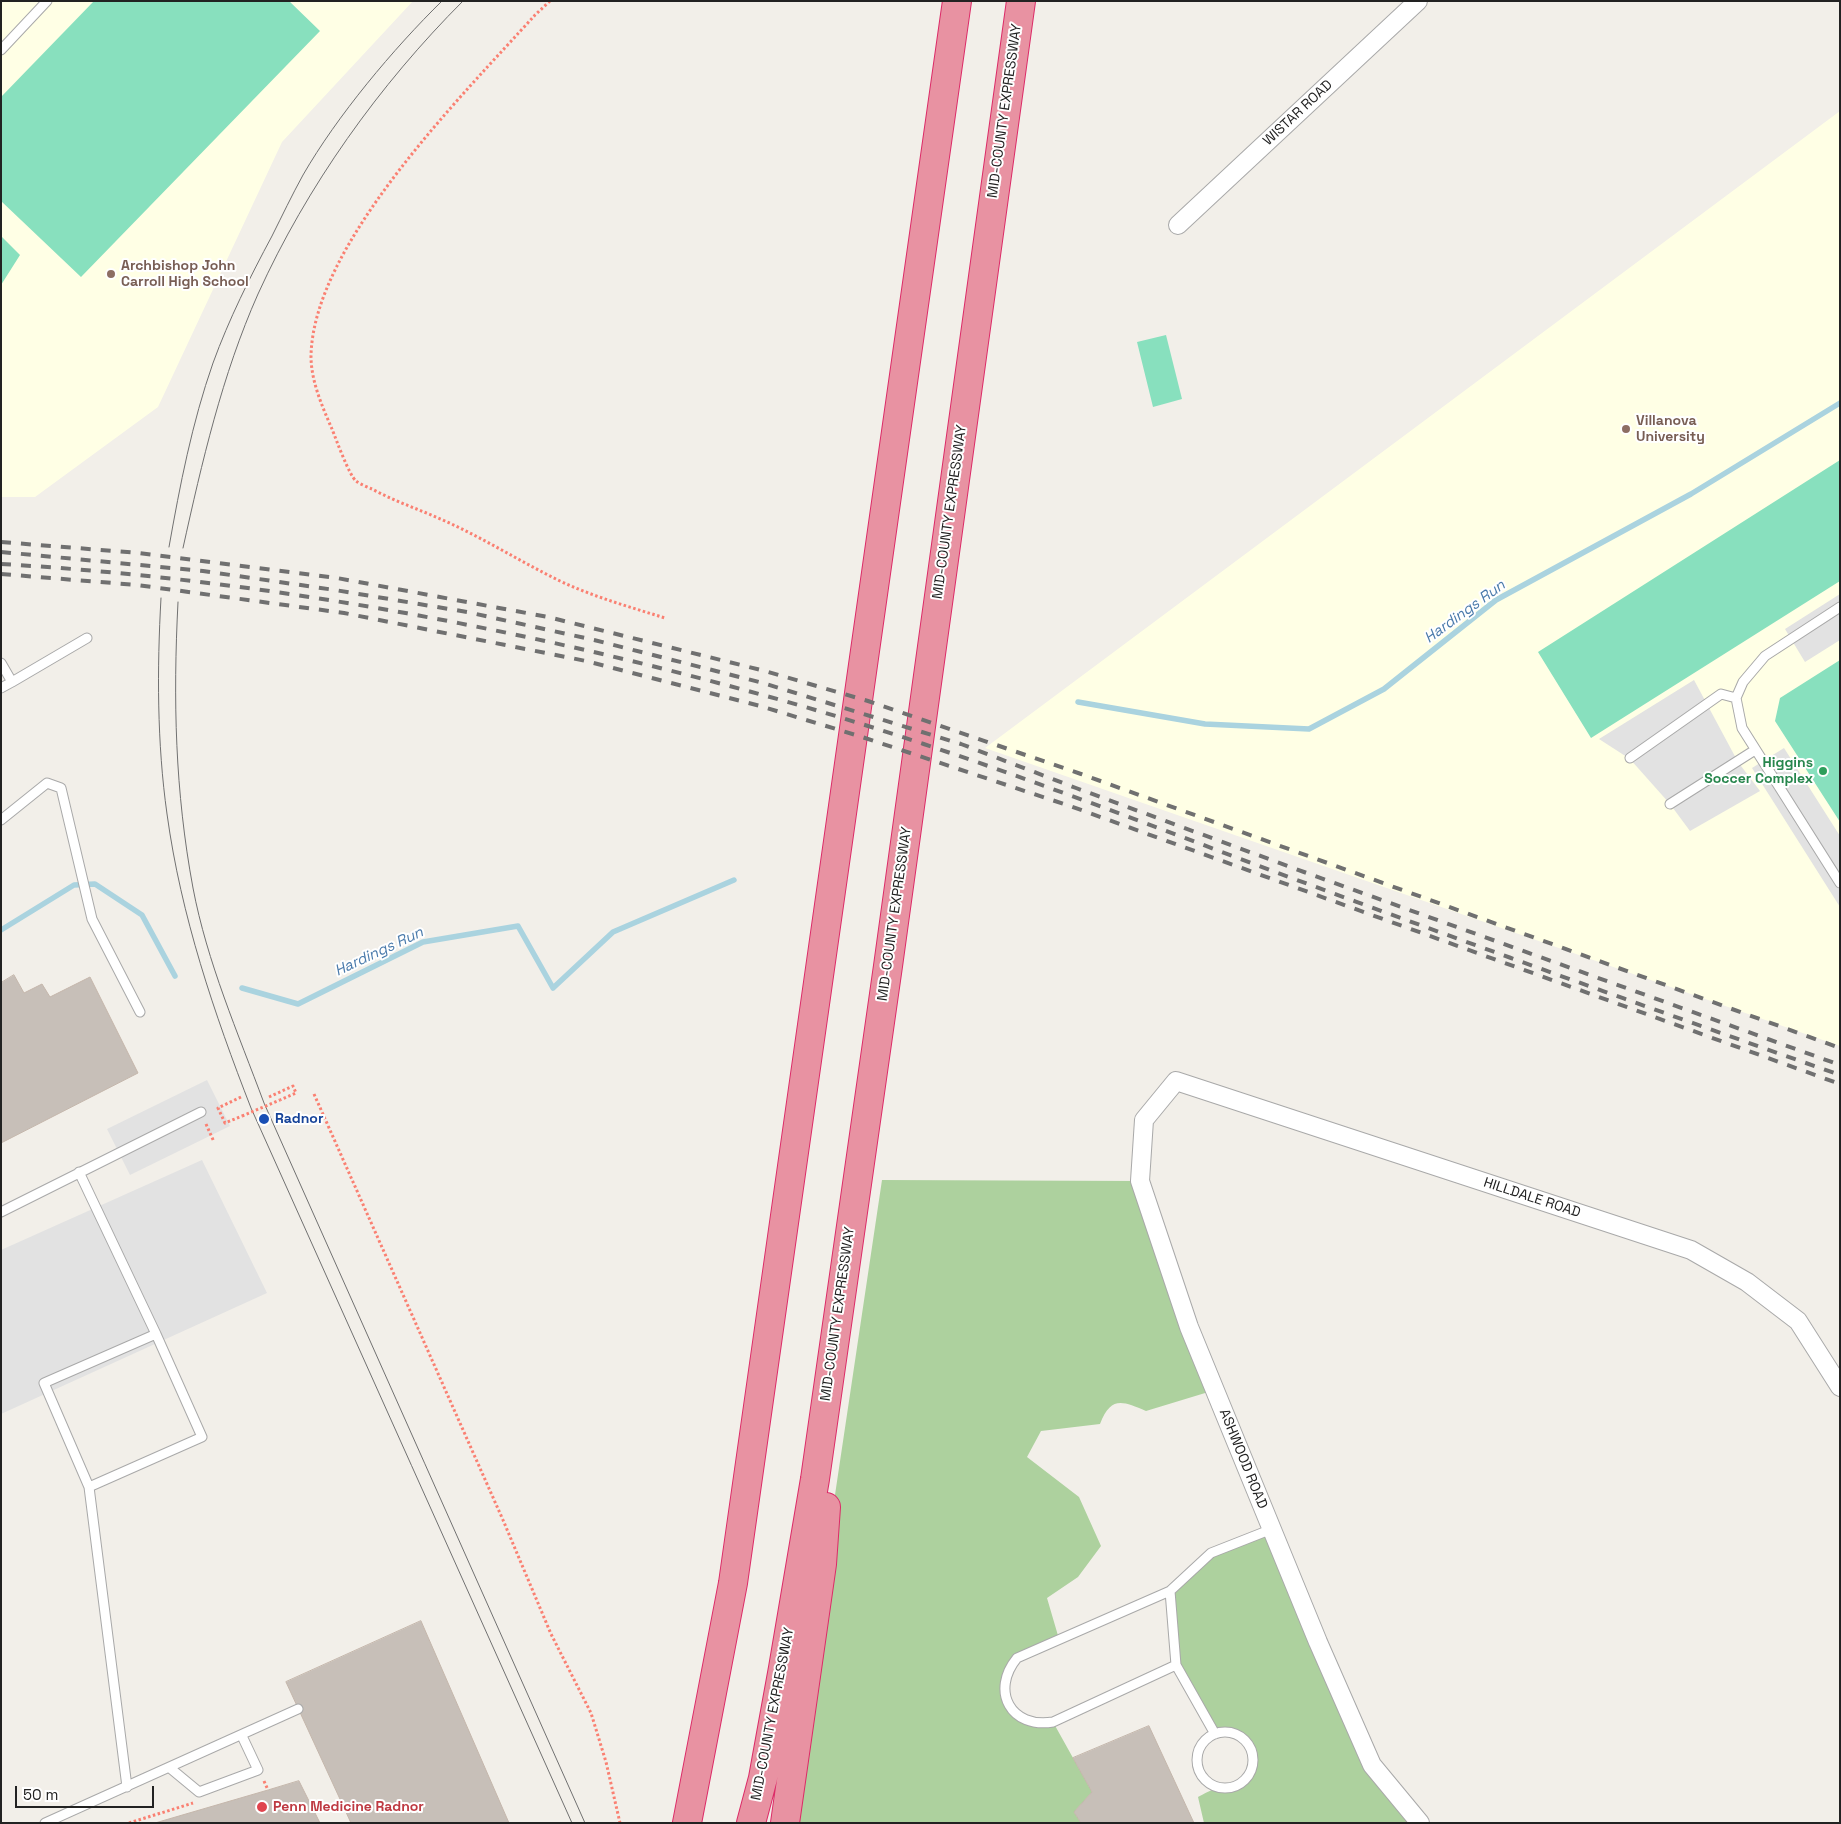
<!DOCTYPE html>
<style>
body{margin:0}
#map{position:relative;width:1841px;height:1824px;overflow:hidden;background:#f2efe9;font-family:"Space Grotesk",sans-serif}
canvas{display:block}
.frame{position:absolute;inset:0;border:2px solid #222;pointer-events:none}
.scale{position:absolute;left:15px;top:1786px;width:139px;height:22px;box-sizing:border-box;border:2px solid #222;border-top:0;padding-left:6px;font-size:15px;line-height:18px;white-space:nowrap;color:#222;-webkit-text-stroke:4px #fff;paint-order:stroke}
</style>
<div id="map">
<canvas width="1841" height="1824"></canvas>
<div class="frame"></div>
<div class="scale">50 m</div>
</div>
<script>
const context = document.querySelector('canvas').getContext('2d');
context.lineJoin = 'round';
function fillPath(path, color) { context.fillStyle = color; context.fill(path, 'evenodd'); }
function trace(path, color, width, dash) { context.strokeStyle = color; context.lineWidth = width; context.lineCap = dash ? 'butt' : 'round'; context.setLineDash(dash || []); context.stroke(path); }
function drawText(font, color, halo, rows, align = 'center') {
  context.font = font + ' "Space Grotesk",sans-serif'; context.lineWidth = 4; context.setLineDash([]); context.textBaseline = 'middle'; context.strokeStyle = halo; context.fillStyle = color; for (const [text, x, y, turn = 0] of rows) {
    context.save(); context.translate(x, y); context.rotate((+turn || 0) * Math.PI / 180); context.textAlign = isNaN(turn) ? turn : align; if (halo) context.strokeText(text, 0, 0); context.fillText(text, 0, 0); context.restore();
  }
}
fillPath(new Path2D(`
 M1 1H413L282 142 158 407 35 497H1Z
 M1840 111V1046L985 748Z`), '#ffffe5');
fillPath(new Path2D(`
 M882 1180 1140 1181 1215 1390 1146 1411C1122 1401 1111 1396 1100 1424L1041 1431 1027 1457 1079 1497 1101 1546 1078 1577 1047 1598 1059 1639 1018 1658 1005 1680 1017 1715 1053 1722 1092 1792 1074 1812 1081 1823H786Z
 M1272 1529 1372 1765 1420 1823H1204L1198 1797C1204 1794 1212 1789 1219 1788 1228 1787 1234 1788 1242 1783 1260 1771 1257 1740 1235 1733 1229 1732 1221 1733 1215 1734L1176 1665 1170 1591 1211 1553Z`), '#add19e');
fillPath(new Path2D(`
 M94 1H289L320 31 81 277 1 201V97Z
 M1 236 20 255 1 285Z
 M1166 335 1182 399 1153 407 1137 342Z
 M1840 460V581L1591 738 1538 652Z
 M1840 660V822L1775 721 1780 698Z`), '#88e0be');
fillPath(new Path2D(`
 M1840 594V640L1805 662 1785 629Z
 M1694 680 1738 762 1760 791 1690 831 1670 804 1630 759 1599 739Z
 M1784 748 1840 836V907L1752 768Z
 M207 1080 230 1126 130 1175 107 1129Z
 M202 1160 267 1293 1 1414V1250Z`), '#e2e2e2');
trace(new Path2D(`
 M1078 702 1205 724 1309 729 1384 689 1496 600 1691 494 1840 403
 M1 930 74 885 95 884 142 915 175 976
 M242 988 298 1004 423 942 518 926 553 988 613 932 734 880`), '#aad3df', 5.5);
const building = new Path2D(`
 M14 975 24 993 42 984 50 997 90 977 138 1073 1 1143V983Z
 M421 1621 509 1823H351L286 1682Z
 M1149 1726 1194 1823H1081L1074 1812 1092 1792 1073 1758Z
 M299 1781 320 1823H155L268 1790Z`);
fillPath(building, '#c7bfb8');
trace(building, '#c4b6ab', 1);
const lane = new Path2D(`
 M1 50 47 1
 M1840 607 1765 656 1743 682 1736 698 1742 728 1840 883
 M1 663 12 682 1 688
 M12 682 87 638
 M1630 758 1721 694 1736 698
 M1670 804 1755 750
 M1 820 47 783 61 788 92 919 140 1012
 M79 1172 156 1334
 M1 1212 201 1112
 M89 1487 202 1437 156 1334 44 1383 89 1487 127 1787
 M1170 1591 1017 1658C990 1691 1011 1729 1053 1722L1176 1665
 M1197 1760a28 28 0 1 1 56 0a28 28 0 1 1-56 0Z
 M1215 1734 1176 1665 1170 1591 1211 1553 1272 1529
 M170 1768 199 1792 258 1770 242 1736
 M45 1823 298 1709`);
const street = new Path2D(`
 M1178 225 1418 1
 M1420 1823 1372 1765 1318 1642 1189 1327 1140 1181 1144 1120 1176 1081 1691 1250 1747 1282 1798 1321 1840 1387`);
const highway = new Path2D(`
 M687 1823 733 1583 957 1
 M751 1823 763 1778 783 1668 815 1479 888 966 1021 1
 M785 1823 822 1564 826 1507`);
trace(lane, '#a9a9a9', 11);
trace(street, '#a9a9a9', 20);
trace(highway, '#dc2a67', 30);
trace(new Path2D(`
 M550 1 535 15C462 96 313 244 311 356 311 381 322 406 332 429 336 439 349 475 356 481 360 484 367 487 372 489 396 502 421 510 445 521 485 539 521 562 560 581 594 597 630 607 665 618
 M314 1094 503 1520 551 1634 591 1713 606 1762 620 1823
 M241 1097 218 1108 225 1123 242 1116
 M269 1097 293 1086 296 1093 280 1100
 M206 1124 214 1142
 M264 1781 268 1790
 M129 1823 193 1803`), '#fa8072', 3, [2.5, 2.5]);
trace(lane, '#fff', 9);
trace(street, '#fff', 18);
trace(highway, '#e892a2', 28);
trace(new Path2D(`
 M169 547C180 485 192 423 213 363 229 319 250 277 272 236 282 216 292 195 303 175 337 116 393 49 442 1
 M183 548C202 462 222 375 258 294 307 186 379 85 463 1
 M161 598C157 669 157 743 167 814 181 916 214 1013 251 1108L572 1823
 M178 602C173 700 175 791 193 888 207 962 238 1033 264 1103L585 1823`), '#707070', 1);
trace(new Path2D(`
 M1 542 139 553 337 578 548 617 765 671 868 701 1081 774 1840 1048
 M1 552 203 571 335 590 467 612 594 640 763 683 961 744 1076 788 1304 872 1840 1065
 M1 564C257 579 512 626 759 694 936 742 1107 809 1278 873 1465 942 1652 1009 1840 1075
 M1 574 137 585 344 613 586 661 760 706 859 736 1070 806 1840 1084`), '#707070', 4, [10, 10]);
trace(new Path2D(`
 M242 1116 280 1100`), '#fa8072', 3, [2.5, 2.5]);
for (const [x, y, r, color] of [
 [111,274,5,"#8d6e63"],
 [1626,429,5,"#8d6e63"],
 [1823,771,5,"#2e9e5b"],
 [264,1119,6,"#1a4fb4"],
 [262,1807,6,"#e0444e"]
]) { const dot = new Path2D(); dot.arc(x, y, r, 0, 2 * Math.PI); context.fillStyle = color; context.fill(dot); trace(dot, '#fff', 2); }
drawText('14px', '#222', '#fff', [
 ["MID-COUNTY EXPRESSWAY",1005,111,-82],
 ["WISTAR ROAD",1298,113,-43],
 ["MID-COUNTY EXPRESSWAY",950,512,-82],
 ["MID-COUNTY EXPRESSWAY",895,914,-82],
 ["HILLDALE ROAD",1532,1198,18],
 ["MID-COUNTY EXPRESSWAY",838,1314,-82],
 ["ASHWOOD ROAD",1243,1459,68],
 ["MID-COUNTY EXPRESSWAY",773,1714,-79]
]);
drawText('bold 14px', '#785e54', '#fff', [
 ["Archbishop John",121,266],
 ["Carroll High School",121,282],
 ["Villanova",1636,421],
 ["University",1636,437]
], 'left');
drawText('bold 14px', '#27864d', '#fff', [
 ["Higgins",1813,763],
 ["Soccer Complex",1813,779]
], 'right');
drawText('bold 14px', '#164399', '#fff', [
 ["Radnor",275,1119]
], 'left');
drawText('bold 14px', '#be3a42', '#fff', [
 ["Penn Medicine Radnor",273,1807]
], 'left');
drawText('italic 15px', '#4a7aab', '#fff', [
 ["Hardings Run",1465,612,-36],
 ["Hardings Run",379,952,-25]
]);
</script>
